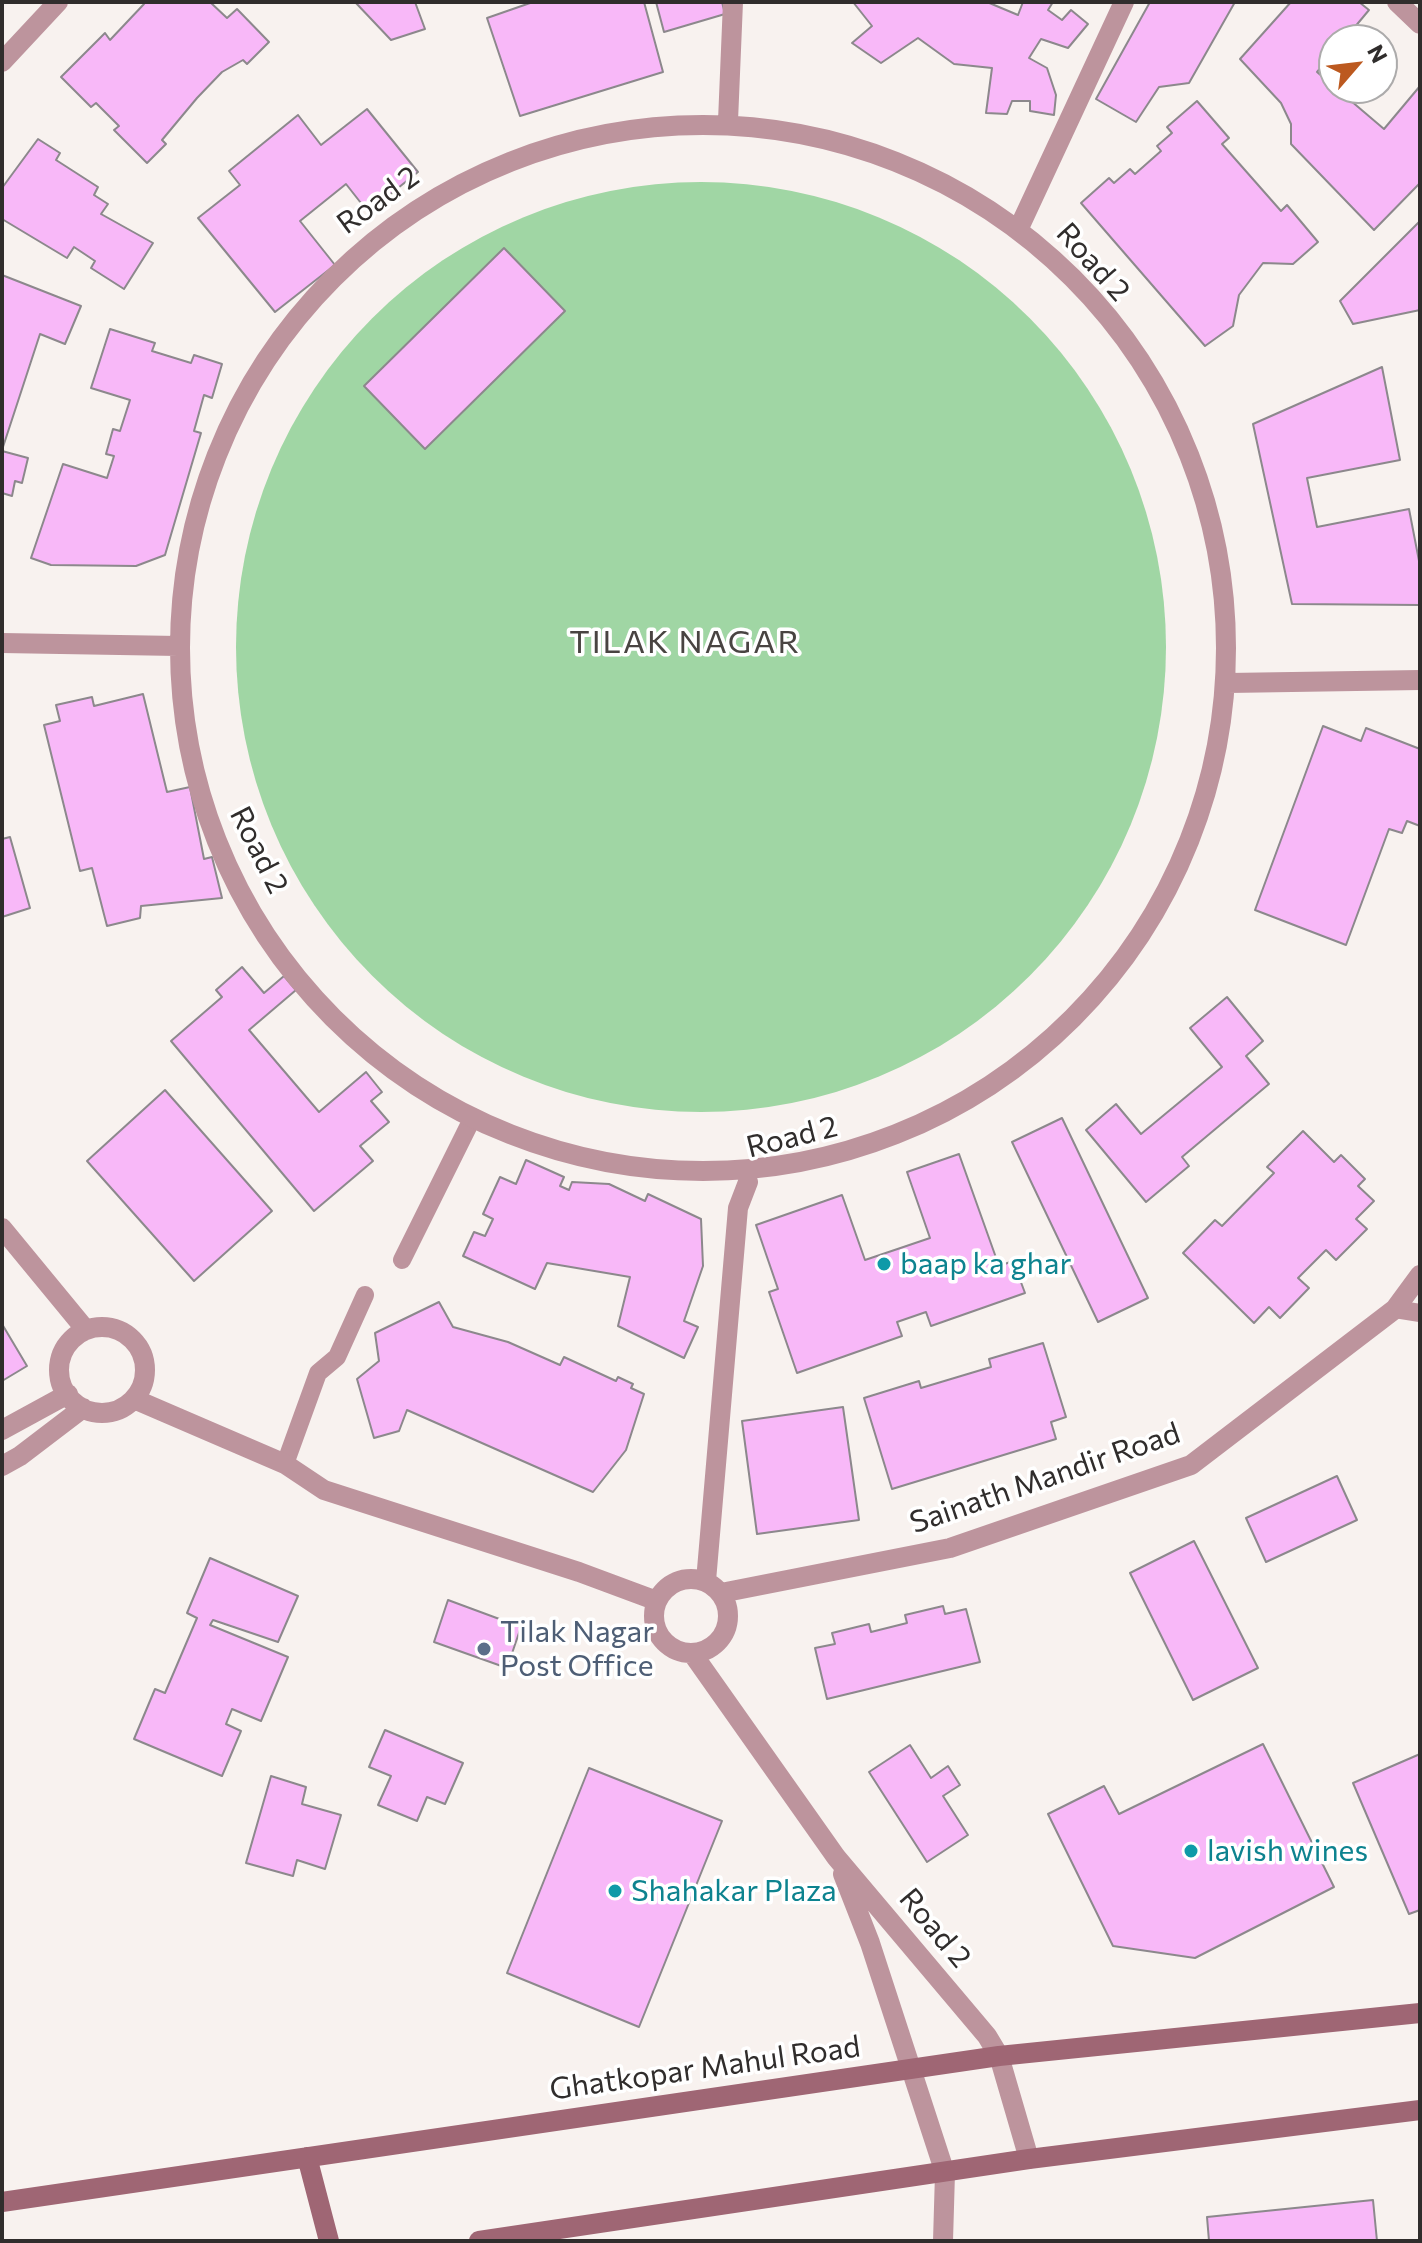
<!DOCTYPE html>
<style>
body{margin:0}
#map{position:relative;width:1422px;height:2243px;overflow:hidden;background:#f8f2ef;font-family:Commissioner,sans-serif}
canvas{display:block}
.frame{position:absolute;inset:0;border:4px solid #302d2c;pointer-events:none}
.north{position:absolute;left:1318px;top:24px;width:80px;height:80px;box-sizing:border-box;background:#fff;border:2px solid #acabab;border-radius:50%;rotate:62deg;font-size:22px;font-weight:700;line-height:32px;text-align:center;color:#302d2c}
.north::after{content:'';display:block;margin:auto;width:28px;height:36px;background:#bc591f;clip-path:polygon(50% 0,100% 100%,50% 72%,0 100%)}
</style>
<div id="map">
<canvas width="1422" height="2243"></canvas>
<div class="frame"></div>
<div class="north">N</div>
</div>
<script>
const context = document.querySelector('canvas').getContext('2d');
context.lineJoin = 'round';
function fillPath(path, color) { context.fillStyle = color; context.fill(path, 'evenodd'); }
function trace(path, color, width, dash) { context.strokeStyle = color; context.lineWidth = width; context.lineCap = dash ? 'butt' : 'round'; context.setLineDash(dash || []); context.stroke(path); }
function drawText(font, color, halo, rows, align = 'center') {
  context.font = font + ' Commissioner,sans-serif'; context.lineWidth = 7; context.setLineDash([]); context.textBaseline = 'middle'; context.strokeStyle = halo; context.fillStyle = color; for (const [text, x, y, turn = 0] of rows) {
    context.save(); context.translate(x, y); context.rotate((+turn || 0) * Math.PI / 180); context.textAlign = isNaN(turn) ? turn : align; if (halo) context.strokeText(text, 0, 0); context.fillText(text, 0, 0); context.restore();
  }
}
fillPath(new Path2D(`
 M236 647a465 465 0 1 1 930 0a465 465 0 1 1-930 0Z`), '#a0d6a4');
const building = new Path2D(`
 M142 2H210L227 18 237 9 269 42 247 64 243 60 222 72 197 98 162 140 166 144 147 163 114 130 119 126 96 103 91 107 61 77 105 33 110 40 144 4Z
 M355 2H415L425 29 391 40Z
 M533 2H644L663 72 520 116 487 18Z
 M656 2H722L725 14 664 32Z
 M853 2H987L1018 15 1023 2H1053L1048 10 1062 20 1071 10 1088 24 1068 48 1041 39 1029 58 1047 68 1056 95 1054 115 1030 111V101H1012L1007 114 986 113 992 68 954 64 918 38 881 63 852 43 872 26Z
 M1150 2H1235L1189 83 1159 87 1136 122 1096 99Z
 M1291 2H1359L1369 10 1344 40H1334V52L1317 72 1384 129 1420 86V183L1374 230 1291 144V124L1281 103 1240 59Z
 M1197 101 1229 138 1222 144 1281 211 1287 205 1318 242 1293 264 1263 263 1239 295 1233 326 1205 346 1081 203 1109 178 1114 183 1130 169 1135 174 1161 151 1157 146 1172 133 1167 127Z
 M367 109 418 172 368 212 346 184 300 221 335 265 275 312 198 218 240 185 229 171 298 115 321 145Z
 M38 139 60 153 56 160 98 187 94 195 108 204 101 214 153 243 124 289 91 268 95 261 74 247 67 258 2 219V188Z
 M1420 221V310L1353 324 1340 301Z
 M504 248 565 311 425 449 364 386Z
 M2 275 81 306 65 344 40 334 2 450Z
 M110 329 155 343 152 351 191 363 194 355 222 364 212 398 204 395 194 431 201 433 165 555 136 566 51 565 31 558 63 464 107 478 114 456 106 454 113 429 120 431 130 400 91 388Z
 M1382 367 1400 460 1307 478 1317 527 1409 509 1420 566V605L1292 604 1253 424Z
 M2 451 28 458 22 483 15 481 12 496 2 493Z
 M143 694 167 792 190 787 204 859 212 857 222 898 141 906 140 918 107 926 92 868 80 871 44 725 60 721 56 705 92 697 94 706Z
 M1323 726 1361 741 1366 728 1420 749V826L1407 821 1402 833 1389 829 1346 945 1255 910Z
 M10 837 30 908 2 917V839Z
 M242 967 264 993 284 976 296 990 249 1030 319 1112 366 1072 382 1092 371 1101 389 1122 360 1146 373 1161 314 1211 171 1041 222 997 216 990Z
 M1227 997 1263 1041 1246 1056 1269 1084 1182 1157 1189 1166 1146 1202 1086 1130 1116 1104 1141 1134 1222 1067 1190 1028Z
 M165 1090 272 1211 194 1281 87 1161Z
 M1062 1118 1148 1298 1098 1322 1012 1142Z
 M1303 1131 1334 1162 1341 1155 1365 1179 1358 1186 1374 1201 1356 1219 1367 1229 1336 1260 1326 1250 1298 1278 1309 1288 1280 1318 1269 1307 1254 1323 1183 1253 1215 1220 1222 1226 1274 1173 1267 1167Z
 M959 1154 999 1266 1013 1261 1025 1293 931 1326 926 1312 897 1322 902 1336 797 1373 769 1292 778 1289 756 1225 842 1195 865 1260 930 1238 907 1172Z
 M526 1160 564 1177 560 1186 569 1190 572 1182 609 1184 645 1201 648 1194 701 1219 703 1266 684 1321 698 1327 684 1358 618 1326 630 1277 547 1263 535 1289 463 1256 474 1232 485 1236 493 1219 483 1214 500 1177 516 1184Z
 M439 1302 453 1327 508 1342 560 1365 564 1357 616 1381 618 1377 633 1384 631 1388 644 1394 626 1450 593 1492 407 1410 399 1431 374 1438 357 1379 379 1361 375 1333Z
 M2 1324 27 1366 2 1381Z
 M1043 1343 1066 1417 1051 1422 1056 1439 892 1489 864 1398 919 1381 921 1388 991 1367 989 1359Z
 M843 1407 859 1520 757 1534 742 1421Z
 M1337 1476 1357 1520 1266 1562 1246 1518Z
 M1194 1541 1258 1668 1193 1700 1130 1573Z
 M210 1558 298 1596 278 1642 213 1620 210 1625 288 1657 261 1721 232 1709 226 1724 241 1731 222 1776 134 1739 155 1689 165 1693 197 1618 187 1613Z
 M448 1600 521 1627 507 1668 434 1642Z
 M943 1606 945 1614 966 1609 980 1662 827 1699 815 1648 835 1644 832 1633 869 1624 871 1632 907 1623 905 1615Z
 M385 1730 463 1763 445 1804 427 1797 417 1821 378 1805 391 1776 369 1767Z
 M1263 1744 1334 1887 1195 1958 1113 1946 1048 1814 1104 1786 1119 1814Z
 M910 1745 931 1778 948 1766 960 1785 943 1796 968 1835 927 1862 869 1772Z
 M1420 1754V1910L1409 1914 1353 1783Z
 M589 1768 722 1821 639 2027 507 1973Z
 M271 1776 306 1787 302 1804 341 1815 325 1869 297 1860 293 1876 246 1863Z
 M1373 2200 1377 2241H1209L1207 2217Z`);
fillPath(building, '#f8b8f8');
trace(building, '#8c888c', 2);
trace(new Path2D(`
 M402 1260 473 1117
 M1395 1309 1420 1313
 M285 1464 318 1373 337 1357 365 1295`), '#bd949d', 18);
trace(new Path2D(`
 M1397 2 1420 24
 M2 62 58 2
 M728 121 733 2
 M180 648a523 523 0 1 1 1046 0a523 523 0 1 1-1046 0Z
 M1018 230 1124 2
 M2 643 178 646
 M1228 683 1420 680
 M2 1228 86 1330
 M59 1370a43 43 0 1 1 86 0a43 43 0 1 1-86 0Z
 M134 1399 285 1464 324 1490 579 1572 657 1601
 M2 1430 68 1394
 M2 1466 20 1456 83 1408
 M654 1616a37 37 0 1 1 74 0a37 37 0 1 1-74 0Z
 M706 1581 738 1208 748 1182
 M721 1593 950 1548 1191 1465 1395 1309 1420 1275
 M692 1653 836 1857 987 2036 999 2056 1029 2159
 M843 1874 870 1943 945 2173 943 2241`), '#bd949d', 20);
trace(new Path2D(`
 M307 2157 329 2241
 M2 2202 999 2056 1420 2013
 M479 2241 1029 2159 1420 2110`), '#9f6674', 20);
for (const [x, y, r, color] of [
 [884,1264,8,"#0f9aa8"],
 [484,1649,8,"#5c6f8a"],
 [1191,1851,8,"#0f9aa8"],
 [615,1891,8,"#0f9aa8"]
]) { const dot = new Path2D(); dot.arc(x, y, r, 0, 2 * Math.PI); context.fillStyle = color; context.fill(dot); trace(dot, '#fff', 3); }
drawText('30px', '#302d2c', '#fff', [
 ["Road 2",378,200,-36],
 ["Road 2",1093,262,48],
 ["Road 2",259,850,63],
 ["Road 2",792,1137,-14],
 ["Sainath Mandir Road",1045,1478,-19],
 ["Road 2",935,1928,50],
 ["Ghatkopar Mahul Road",705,2068,-8]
]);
drawText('30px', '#0d838f', '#fff', [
 ["baap ka ghar",900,1264],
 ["lavish wines",1207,1851],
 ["Shahakar Plaza",631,1891]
], 'left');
drawText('30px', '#4e5e75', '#fff', [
 ["Tilak Nagar",500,1632],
 ["Post Office",500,1666]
], 'left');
context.letterSpacing = '2px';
drawText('32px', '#494442', '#fff', [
 ["TILAK NAGAR",685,642]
]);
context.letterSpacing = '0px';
</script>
